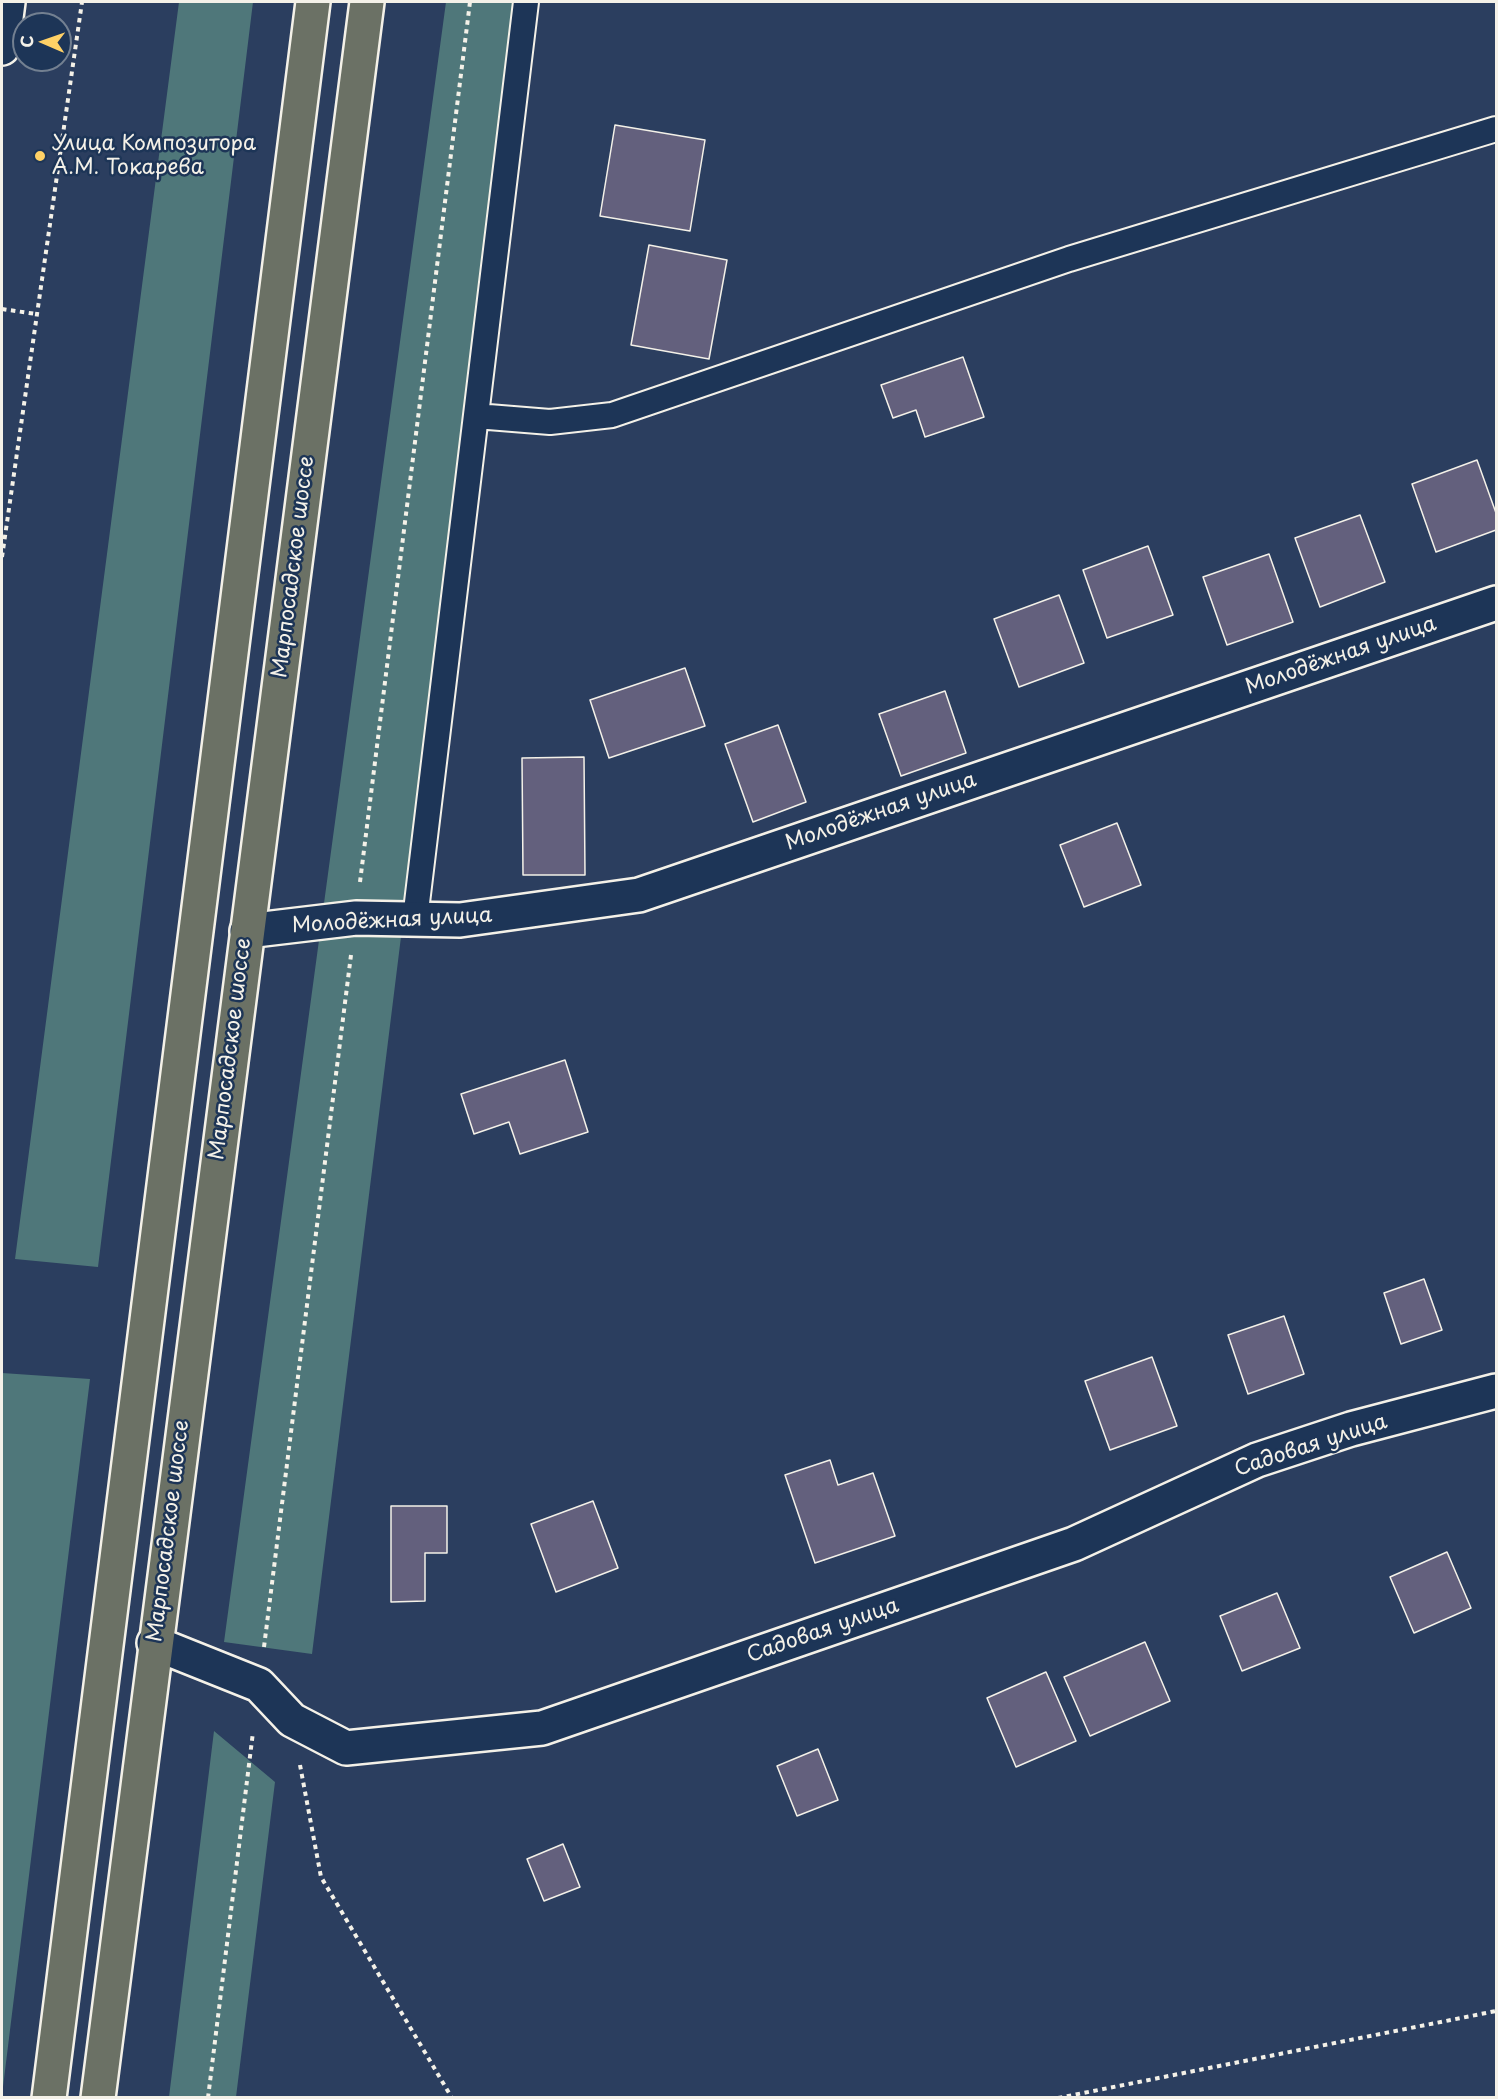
<!DOCTYPE html>
<meta charset="utf-8">
<style>
body{margin:0}
#map{position:relative;width:1498px;height:2099px;overflow:hidden;background:#2b3e5f;font-family:"Playpen Sans",sans-serif}
canvas{display:block}
.frame{position:absolute;inset:0;border:3px solid #f4f1e8;pointer-events:none}
.north{position:absolute;left:12px;top:12px;width:60px;height:60px;box-sizing:border-box;background:#1d3557;border:2px solid #738091;border-radius:50%;rotate:272deg;font-size:16px;font-weight:700;line-height:24px;text-align:center;color:#f4f1e8}
.north::after{content:'';display:block;margin:auto;width:21px;height:27px;background:#ffd166;clip-path:polygon(50% 0,100% 100%,50% 72%,0 100%)}
</style>
<div id="map">
<canvas width="1498" height="2099"></canvas>
<div class="frame"></div>
<div class="north">С</div>
</div>
<script>
const context = document.querySelector('canvas').getContext('2d');
context.lineJoin = 'round';
function fillPath(path, color) { context.fillStyle = color; context.fill(path, 'evenodd'); }
function trace(path, color, width, dash) { context.strokeStyle = color; context.lineWidth = width; context.lineCap = dash ? 'butt' : 'round'; context.setLineDash(dash || []); context.stroke(path); }
function drawText(font, color, halo, rows, align = 'center') {
  context.font = font + ' "Playpen Sans",sans-serif'; context.lineWidth = 5; context.setLineDash([]); context.textBaseline = 'middle'; context.strokeStyle = halo; context.fillStyle = color; for (const [text, x, y, turn = 0] of rows) {
    context.save(); context.translate(x, y); context.rotate((+turn || 0) * Math.PI / 180); context.textAlign = isNaN(turn) ? turn : align; if (halo) context.strokeText(text, 0, 0); context.fillText(text, 0, 0); context.restore();
  }
}
fillPath(new Path2D(`
 M179 2H253L98 1267 15 1259Z
 M446 2H517L312 1654 224 1642Z
 M2 1373 90 1379 2 2095Z
 M214 1731 275 1782 236 2097H169Z`), '#4f777a');
const building = new Path2D(`
 M615 125 705 140 690 231 600 216Z
 M649 245 727 260 709 359 631 345Z
 M963 357 984 417 925 437 916 410 893 418 881 385Z
 M1477 460 1496 513V530L1436 552 1412 484Z
 M1360 515 1385 582 1320 607 1295 538Z
 M1148 546 1173 615 1107 638 1083 570Z
 M1269 554 1293 622 1227 645 1203 577Z
 M1059 595 1084 663 1019 687 994 619Z
 M685 668 705 726 609 758 590 700Z
 M945 691 966 753 901 776 879 714Z
 M778 725 806 802 753 822 725 744Z
 M584 757 585 875H523L522 758Z
 M1117 823 1141 885 1084 907 1060 845Z
 M565 1060 588 1132 520 1154 509 1122 474 1134 461 1094Z
 M1424 1279 1442 1330 1401 1344 1384 1293Z
 M1284 1316 1304 1374 1248 1394 1228 1335Z
 M1152 1357 1177 1426 1110 1450 1085 1381Z
 M830 1460 838 1485 873 1473 895 1536 815 1563 785 1475Z
 M593 1501 618 1568 556 1592 531 1524Z
 M391 1506H447V1553H425V1601L391 1602Z
 M1447 1552 1471 1608 1414 1633 1390 1577Z
 M1277 1593 1300 1648 1242 1671 1220 1616Z
 M1145 1642 1170 1701 1090 1736 1064 1677Z
 M1046 1672 1076 1741 1016 1767 987 1698Z
 M818 1749 838 1800 797 1816 777 1766Z
 M563 1844 580 1887 544 1901 527 1859Z`);
fillPath(building, '#63607d');
trace(building, '#f4f1e8', 1.5);
const service = new Path2D(`
 M476 416 550 422 612 415 1069 259 1496 129
 M415 919 526 2`);
const minor = new Path2D(`
 M247 931 356 918 460 920 639 895 1496 603
 M154 1643 259 1685 292 1720 346 1748 542 1728 1074 1544 1257 1460 1351 1429 1496 1391`);
const tertiary = new Path2D(`
 M2 48 8 2`);
const primary = new Path2D(`
 M49 2098 313 2
 M98 2098 367 2`);
trace(service, '#f4f1e8', 28);
trace(minor, '#f4f1e8', 38);
trace(tertiary, '#f4f1e8', 38);
trace(primary, '#f4f1e8', 38);
trace(new Path2D(`
 M2 309 36 314
 M2 557 82 2
 M360 882 470 2
 M264 1647 351 955
 M300 1765 321 1877 452 2098
 M208 2098 253 1732
 M1058 2098 1496 2011`), '#f4f1e8', 4, [4.5, 4.5]);
trace(service, '#1d3557', 24);
trace(minor, '#1d3557', 33);
trace(tertiary, '#1d3557', 33);
trace(primary, '#6b7165', 33);
for (const [x, y, r, color] of [
 [40,156,6,"#ffd166"]
]) { const dot = new Path2D(); dot.arc(x, y, r, 0, 2 * Math.PI); context.fillStyle = color; context.fill(dot); trace(dot, '#1d3557', 2); }
drawText('21px', '#f4f1e8', '#1d3557', [
 ["Улица Композитора",52,144],
 ["А.М. Токарева",52,168]
], 'left');
drawText('21px', '#f4f1e8', '#1d3557', [
 ["Марпосадское шоссе",294,567,-83],
 ["Молодёжная улица",1341,656,-19],
 ["Молодёжная улица",881,812,-19],
 ["Молодёжная улица",392,921,-3],
 ["Марпосадское шоссе",231,1049,-83],
 ["Садовая улица",1311,1446,-18],
 ["Марпосадское шоссе",169,1531,-83],
 ["Садовая улица",823,1631,-19]
]);
</script>
